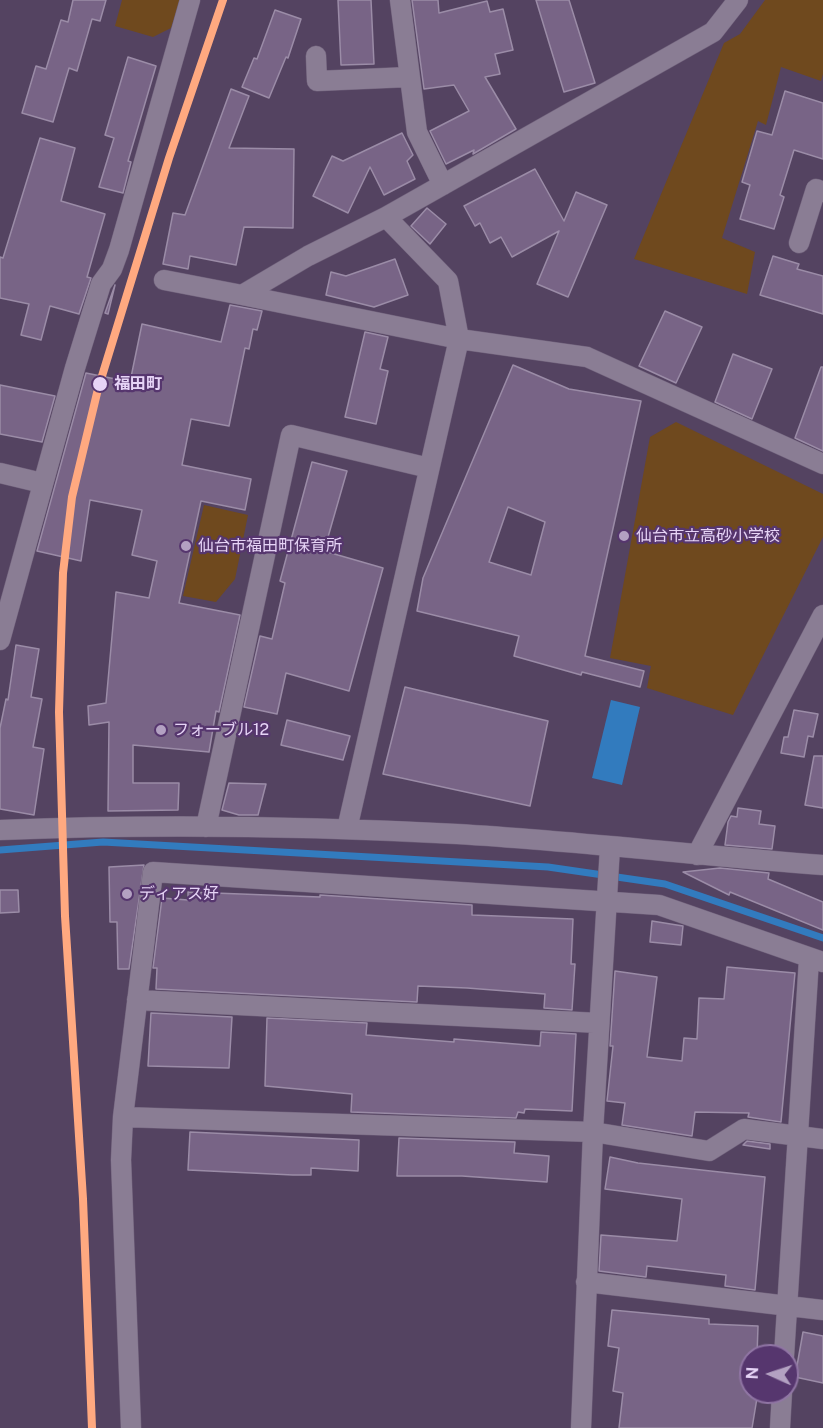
<!DOCTYPE html>
<meta charset="utf-8">
<style>
body{margin:0}
#map{position:relative;width:823px;height:1428px;overflow:hidden;background:#544361;font-family:"Public Sans",sans-serif}
canvas{display:block}
.north{position:absolute;left:739px;top:1344px;width:60px;height:60px;box-sizing:border-box;background:#56366e;border:2px solid #9075a4;border-radius:50%;rotate:273deg;font-size:16px;font-weight:700;line-height:24px;text-align:center;color:#e6d4f6}
.north::after{content:'';display:block;margin:auto;width:21px;height:27px;background:#b3a1c2;clip-path:polygon(50% 0,100% 100%,50% 72%,0 100%)}
</style>
<div id="map">
<canvas width="823" height="1428"></canvas>
<div class="north">N</div>
</div>
<script>
const context = document.querySelector('canvas').getContext('2d');
context.lineJoin = 'round';
function fillPath(path, color) { context.fillStyle = color; context.fill(path, 'evenodd'); }
function trace(path, color, width, dash) { context.strokeStyle = color; context.lineWidth = width; context.lineCap = dash ? 'butt' : 'round'; context.setLineDash(dash || []); context.stroke(path); }
function drawText(font, color, halo, rows, align = 'center') {
  context.font = font + ' "Public Sans","Noto Sans JP",sans-serif'; context.lineWidth = 4.5; context.setLineDash([]); context.textBaseline = 'middle'; context.strokeStyle = halo; context.fillStyle = color; for (const [text, x, y, turn = 0] of rows) {
    context.save(); context.translate(x, y); context.rotate((+turn || 0) * Math.PI / 180); context.textAlign = isNaN(turn) ? turn : align; if (halo) context.strokeText(text, 0, 0); context.fillText(text, 0, 0); context.restore();
  }
}
fillPath(new Path2D(`
 M122 0H180L171 28 153 37 115 26Z
 M765 0H823V74L821 81 781 67 766 125 758 121 722 238 755 252 747 294 634 259 724 43 740 34Z
 M676 422 823 494V537L733 715 647 688 651 666 610 658 650 437Z
 M204 505 248 515 235 579 216 602 183 596Z`), '#6f491e');
fillPath(new Path2D(`
 M611 700 640 707 622 785 592 778Z`), '#327bbe');
trace(new Path2D(`
 M0 850 103 842 548 867 665 884 823 938`), '#327bbe', 7);
const building = new Path2D(`
 M73 0H106L100 21 92 19 77 71 69 68 53 122 22 113 36 66 46 69 61 20 68 22Z
 M338 0H371L374 64 341 65Z
 M412 0H438L439 13 487 1 490 12 503 9 513 50 495 54 500 74 485 77 516 129 473 154 474 150 446 164 430 131 469 111 454 85 424 89Z
 M536 0H569L595 83 564 92Z
 M275 10 301 19 288 58 286 57 269 98 242 87 254 58 257 59Z
 M128 57 156 66 128 161 131 162 123 193 99 187 114 138 105 135Z
 M231 89 249 96 229 148 294 149 293 228 244 227 236 265 190 256 188 269 163 264 173 213 185 215Z
 M785 91 823 103V159L794 150 780 195 784 197 774 229 740 219 750 185 742 182 757 131 772 135Z
 M402 133 413 155 407 161 415 179 384 195 370 167 348 213 313 196 332 156 343 161Z
 M40 138 75 148 61 201 105 214 87 277 91 278 79 314 50 306 41 340 21 335 29 304 0 298V257L3 258Z
 M535 169 564 221 576 192 607 205 568 297 537 284 559 231 512 257 501 237 490 243 480 223 475 226 464 206Z
 M427 208 446 224 430 244 411 226Z
 M773 256 799 264 797 269 823 276V314L760 295Z
 M395 259 408 295 374 307 326 295 331 272 346 276Z
 M115 285 108 314 105 313Z
 M230 305 262 311 257 330 253 329 249 349 245 348 229 426 191 419 182 465 251 479 245 510 201 501 179 603 240 615 219 712 216 711 209 752 133 745V783H179L178 810 108 811 109 722 89 725 88 706 106 703 116 592 149 598 157 561 132 555 142 510 90 500 81 561 37 551 86 373 130 382 142 324 221 342Z
 M665 311 702 327 676 383 639 366Z
 M365 332 388 337 380 369 388 371 376 424 345 417Z
 M733 354 772 369 752 419 715 402Z
 M513 365 569 389 641 401 585 656 644 671 640 687 582 672 581 675 514 656 519 636 417 611 423 578ZM508 507 545 522 531 575 489 562Z
 M821 367H823V451L795 438Z
 M0 385 55 396 42 442 0 434Z
 M312 462 347 471 324 551 383 568 349 691 286 673 277 714 244 707 260 636 272 639 285 583 280 581Z
 M16 645 39 649 31 697 42 699 33 747 44 749 34 815 0 809V728L6 699 8 700Z
 M405 687 548 721 530 806 383 774Z
 M794 710 818 714 813 737 808 736 804 757 781 753 784 737H788Z
 M287 720 350 736 343 760 281 745Z
 M814 756H823V808L805 805Z
 M229 783 266 784 258 815H239L222 810Z
 M738 808 761 811 759 824 775 826 772 849 725 845 728 822 731 816 737 817Z
 M144 865 129 969H118L117 922H110L109 867Z
 M720 868 769 873 768 879 823 902V930L730 892 729 895 683 872Z
 M0 890H18L19 912 0 913Z
 M188 892 320 897V895L472 905V915L573 919 571 964H575L572 1010 544 1008 545 994 467 988 418 986 417 1002 156 989 157 968H153L162 898 188 900Z
 M652 921 683 926 681 945 650 942Z
 M727 967 795 973 781 1122 748 1117 749 1113 695 1112 692 1136 622 1125 625 1103 607 1101 613 1046H610L615 971 657 977 647 1057 682 1061 684 1038 697 1039 699 998 724 999Z
 M151 1013 232 1017 229 1068 148 1066Z
 M267 1018 367 1023 366 1035 454 1042V1039L540 1046 541 1032 576 1034 572 1111 525 1109 524 1113 518 1112 516 1118 351 1112 352 1094 265 1086Z
 M190 1132 359 1140 358 1171 311 1168V1175H293L188 1170Z
 M399 1138 515 1142 514 1153 549 1156 547 1182 462 1176H397Z
 M747 1141 770 1144V1149L743 1145Z
 M610 1157 638 1163 765 1177 755 1290 725 1286 726 1275 647 1266 646 1277 599 1271 601 1235 677 1241 682 1199 605 1189Z
 M612 1310 709 1319V1324L758 1326 757 1356H751V1392H758L752 1428H619L623 1393 613 1391 619 1348 608 1346Z
 M803 1332 823 1336V1383L795 1377Z`);
fillPath(building, '#786486');
trace(building, '#9b8ca7', 1.5);
const minor = new Path2D(`
 M400 0 417 132 443 185
 M316 56 317 81 409 77
 M799 243 816 189 823 192
 M164 280 242 295 308 256 386 217 713 32 738 0
 M242 295 459 339 448 281 386 217
 M0 473 42 483
 M0 640 75 368 101 284 112 269 119 250 190 0
 M206 827 291 435 429 468
 M347 829 459 339 587 357 823 464
 M0 830C152 824 305 826 457 834 579 841 701 856 823 865
 M697 855 823 615
 M137 1000 599 1023
 M123 1117 593 1132 610 847
 M586 1282 823 1310
 M784 1356 809 959
 M131 1428 121 1160 123 1117 153 872 659 905 823 962
 M581 1428 593 1132 709 1151 744 1129 823 1139
 M780 1428 782 1392`);
trace(minor, '#6f607a', 21);
trace(minor, '#8a7d94', 20);
trace(new Path2D(`
 M92 1428 83 1199 65 916 59 712 63 573 72 497 98 389 169 158 223 0`), '#ffa980', 8);
for (const [x, y, r, color] of [
 [100,384,8,"#e6d4f6"],
 [624,536,6,"#b3a1c2"],
 [186,546,6,"#b3a1c2"],
 [161,730,6,"#b3a1c2"],
 [127,894,6,"#b3a1c2"]
]) { const dot = new Path2D(); dot.arc(x, y, r, 0, 2 * Math.PI); context.fillStyle = color; context.fill(dot); trace(dot, '#56366e', 2); }
drawText('bold 16px', '#e6d4f6', '#56366e', [
 ["福田町",114,384]
], 'left');
drawText('16px', '#e6d4f6', '#56366e', [
 ["仙台市立高砂小学校",636,536],
 ["仙台市福田町保育所",198,546],
 ["フォーブル12",173,730],
 ["ディアス好",139,894]
], 'left');
</script>
